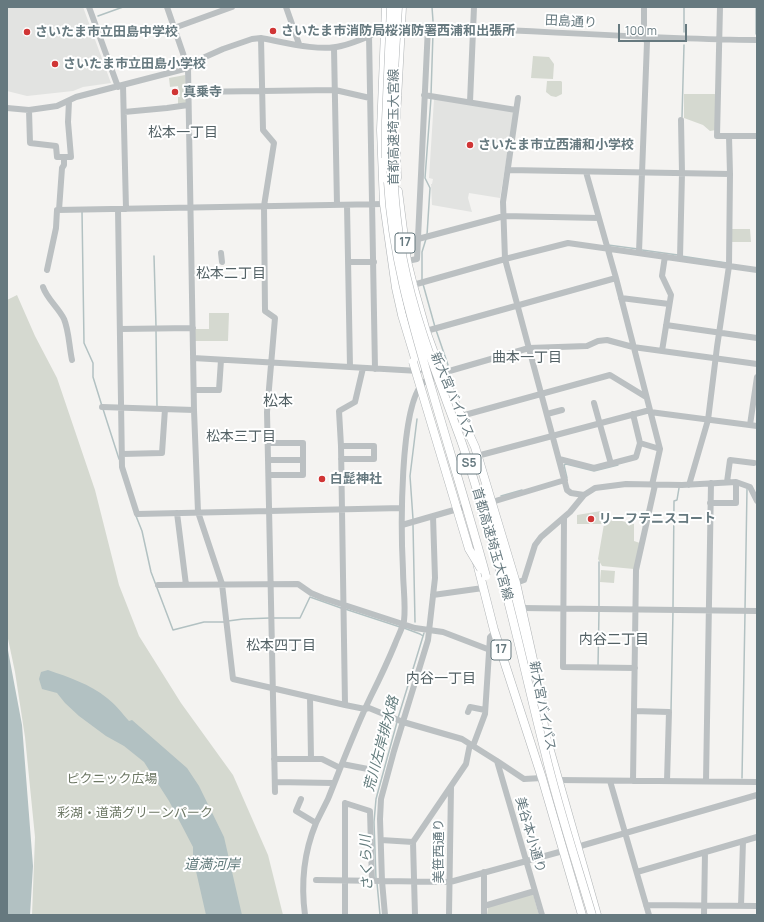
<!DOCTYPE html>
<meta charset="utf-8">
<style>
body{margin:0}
#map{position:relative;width:764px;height:922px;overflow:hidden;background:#f4f3f1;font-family:Manrope,sans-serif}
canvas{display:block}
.frame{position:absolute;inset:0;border:8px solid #66797f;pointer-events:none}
.scale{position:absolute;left:618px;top:24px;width:69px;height:18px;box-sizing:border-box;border:2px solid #66797f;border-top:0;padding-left:5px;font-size:12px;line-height:14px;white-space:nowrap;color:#66797f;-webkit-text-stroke:3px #fff;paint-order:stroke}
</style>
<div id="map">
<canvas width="764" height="922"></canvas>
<div class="frame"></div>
<div class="scale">100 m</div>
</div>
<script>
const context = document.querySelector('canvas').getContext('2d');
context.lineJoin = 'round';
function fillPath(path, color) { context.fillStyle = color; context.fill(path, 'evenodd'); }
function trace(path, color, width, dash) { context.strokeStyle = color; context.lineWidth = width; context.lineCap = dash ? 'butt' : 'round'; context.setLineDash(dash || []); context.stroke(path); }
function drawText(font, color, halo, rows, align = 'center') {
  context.font = font + ' Manrope,"Noto Sans JP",sans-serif'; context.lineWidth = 4; context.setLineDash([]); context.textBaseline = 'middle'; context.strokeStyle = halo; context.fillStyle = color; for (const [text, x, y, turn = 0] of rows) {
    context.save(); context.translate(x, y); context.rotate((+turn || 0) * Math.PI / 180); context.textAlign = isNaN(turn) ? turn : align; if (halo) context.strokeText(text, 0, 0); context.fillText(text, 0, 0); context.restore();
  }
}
fillPath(new Path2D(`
 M7 7H83L111 83 83 87 73 91 27 96 7 91Z
 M434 99 513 111 514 113 500 198 469 193 468 198 472 212 432 205 431 184H432L433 179 429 178Z`), '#e2e3e1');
fillPath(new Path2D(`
 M533 56 549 57 554 64 553 79 531 78Z
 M185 75 186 101V103L178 104V97H180L178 86 170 87 169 78Z
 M547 81H561L562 82V94L556 97 551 96 546 92Z
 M684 94H716V130L710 131 703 125 684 118Z
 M732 229H750L751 242H732Z
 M17 295 35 336 57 378 95 490 119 585 139 636 181 703 233 775 268 855 283 915H32L35 837 25 737 15 672 7 634V300Z
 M209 313H229L228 341H194V329H209Z
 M601 511 605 512 604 524 606 517 634 524V541L640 543 634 569 602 566 598 559 604 524H577V515Z
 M601 570 615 571 614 583 600 582Z
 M533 894 539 915H487L488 907Z`), '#d5d9d0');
fillPath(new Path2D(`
 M7 645 22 725 33 866 30 915H7Z
 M48 670C68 677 90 684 107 698 115 704 122 713 129 721L132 720 187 768 199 786 224 837 242 915H206L193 858V847L169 801 144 762 124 746 106 736 79 716 65 703 57 693 42 689 39 679 41 672Z`), '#b2c1c2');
trace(new Path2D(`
 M432 7 433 21
 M98 16 123 7
 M684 32V7
 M756 34V7
 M431 95 433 33
 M682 117 684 45
 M82 211 84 343 93 363V377L102 406
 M427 235 430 188 425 178 431 98
 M608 245 638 249
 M642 250 678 255
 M154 256 156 326
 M681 256 727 263
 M422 281V252L426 239
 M423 284 435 327
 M156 330 157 407
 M436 330 448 365
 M103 409 119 459
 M566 478H567L564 465 566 464 594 471 618 465
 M501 496 522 490
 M136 516 142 531 151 572 173 630 204 622H224
 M413 519 410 476 417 419
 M413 525 415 622
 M673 607 674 501 677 500 679 488
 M599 608V562
 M345 609 400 627
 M745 609 747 489
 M274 618H300L310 597 341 608
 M228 621 243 619 270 618
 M404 628 420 634 423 636
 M598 666 599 611
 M671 711 673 611
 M398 718 424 633
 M742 778 745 613
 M376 879 374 822 376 799 397 722
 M377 883 380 915`), '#b2c1c2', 1.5);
const highway = new Path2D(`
 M386 7 381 130 384 204 396 288 402 315 418 368
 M396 118 402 7
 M396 151 397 178
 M398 191 407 261 413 285 426 331 441 372 475 447 516 583 538 682 545 733 597 915
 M484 496 501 552 524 645 526 659
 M477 563 494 630 542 778 582 915`);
trace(highway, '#afb3b5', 9);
trace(new Path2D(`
 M89 7 118 87
 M167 7 188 68 194 410 198 512 222 584 233 679 345 705 365 709 369 708 403 722 462 739 497 761 524 779 542 778
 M286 7 299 44
 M720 7 717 136H757
 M397 27 401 26C520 29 638 39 757 40
 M174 28 232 7
 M369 35 375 369
 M261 38 263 130 274 143 264 206 265 311 275 318 267 412 275 792
 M334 48 337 205
 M123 85 126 209
 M188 92 335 90 370 98
 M424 95 516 110
 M518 98 503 202 505 259 567 490 571 493 584 495
 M470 102 474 7
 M7 108 29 110 57 106 76 97 188 68 205 57 223 49 252 39 261 38C283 42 320 52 341 46 358 42 372 34 388 29
 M29 110 30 143 56 146 57 157H71L68 122 69 101
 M124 112 167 108 188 105
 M508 170 730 174
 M586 172 616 278 660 449 652 485
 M347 205 350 367
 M118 209 122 467 137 514 402 508
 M59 210 62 168 64 165V157
 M418 239 504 216 599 218
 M639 252 647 42 644 37V7
 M221 253 222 262
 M680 258 682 173 681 120
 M407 261 417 259 428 27
 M348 262H374
 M47 270 56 228 57 210 384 204
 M413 285 505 259 568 243 757 270
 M43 287C47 299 58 307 64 319 69 331 69 346 72 360
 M621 298 669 304
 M666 325 757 338
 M120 329 193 328
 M426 331 616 278
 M662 351 671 295 662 276 665 256
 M193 358 419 371
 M439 374 529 348 587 346 598 341 607 340 633 347 757 364
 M194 390H219L221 360
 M594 403 611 464
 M102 407 194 410
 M650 412 757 426
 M547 414 562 410
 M461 416 610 375 646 397
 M750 425 757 377
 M268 443H303V475H269
 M640 443 660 449
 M341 446H374V459H341
 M122 454 162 453 165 409
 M477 456 650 410
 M559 459 594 468 636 457 640 443 633 414
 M268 460H303
 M727 482 730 460 754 463
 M689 485 708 420 717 347 729 266 730 174 729 136
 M492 502 565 480
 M710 503H736V482
 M177 513 186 585
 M564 518 563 667 635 668
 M402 525 461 508
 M516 583 524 580 535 545 541 537 570 512 584 495 595 488 626 484 682 485 736 482 750 487 757 501
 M158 585 298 584 311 593 323 598 415 628 443 632 490 650
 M433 595 483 588
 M522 608 757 611
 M310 697 311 759
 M345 705 341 446 339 411 355 402 363 368
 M634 711 669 712 667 781
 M468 712 470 707 485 710
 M473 746 485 714 490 637 495 632
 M274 759H322L340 768
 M497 761 542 915
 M342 764 373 770 376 760
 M558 780 757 782
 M610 781 649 915
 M633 781 636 570 655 485
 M706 781 711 483
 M275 782 333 783
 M301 799 296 811 316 823
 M345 803V915
 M345 803 370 811 372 881
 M381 840 413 842
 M577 847 757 795
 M637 872 757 837
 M316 880 450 882 563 851
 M646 905 757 906
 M484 906 535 891
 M741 906 743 841
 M305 915C301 885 304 852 316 823 320 815 324 807 328 799 342 764 355 729 371 696 380 678 388 661 395 644 398 636 402 629 404 621 406 605 403 586 403 570 401 534 399 407 423 383 425 381 429 380 431 378
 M385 915 382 881 380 819 381 799 394 751 428 640 435 578 433 516
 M415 915 413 842 466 764 470 744
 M449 915 451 787
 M484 915V872
 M704 915 705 852`), '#bbc0c2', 6);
trace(highway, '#fff', 8);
const highwayBridge = new Path2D(`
 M398 7C392 94 387 174 403 260 415 321 438 377 459 435 473 473 483 512 495 552 514 618 528 686 545 752 558 807 576 861 592 915
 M386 158V121L391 7
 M388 182C392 253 411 319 431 387 449 450 469 513 486 576
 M413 362 469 549 481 569`);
trace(highwayBridge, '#afb3b5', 9, []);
trace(highwayBridge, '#fff', 8);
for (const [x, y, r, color] of [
 [273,31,4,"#d03535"],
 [27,32,4,"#d03535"],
 [55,64,4,"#d03535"],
 [175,92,4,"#d03535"],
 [470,145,4,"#d03535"],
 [322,479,4,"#d03535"],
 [591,519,4,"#d03535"]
]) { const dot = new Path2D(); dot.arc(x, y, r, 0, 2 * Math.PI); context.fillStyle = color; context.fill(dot); trace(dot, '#fff', 1.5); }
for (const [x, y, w] of [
 [405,243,20],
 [469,464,24],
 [501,650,20]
]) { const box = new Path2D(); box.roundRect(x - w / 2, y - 10, w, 20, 3); context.fillStyle = '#fff'; context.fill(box); trace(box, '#66797f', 1); }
drawText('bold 12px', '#66797f', null, [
 ["17",405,243],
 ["S5",469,464],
 ["17",501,650]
]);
drawText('13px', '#66797f', '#fff', [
 ["田島通り",571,22,3],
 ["首都高速埼玉大宮線",394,127,-90],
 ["新大宮バイパス",452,395,67],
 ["首都高速埼玉大宮線",492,544,74],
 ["新大宮バイパス",542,706,79],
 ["美谷本小通り",530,835,74],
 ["美笹西通り",439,851,-90]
]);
drawText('bold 13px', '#66797f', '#fff', [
 ["さいたま市消防局桜消防署西浦和出張所",281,31],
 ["さいたま市立田島中学校",35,32],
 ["さいたま市立田島小学校",63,64],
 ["真乗寺",183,92],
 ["さいたま市立西浦和小学校",478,145],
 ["白髭神社",330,479],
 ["リーフテニスコート",599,519]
], 'left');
drawText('13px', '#6c7764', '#fff', [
 ["ピクニック広場",112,779],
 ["彩湖・道満グリーンパーク",135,813]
]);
drawText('14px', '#536165', '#fff', [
 ["松本一丁目",183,133],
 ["松本二丁目",231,274],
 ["曲本一丁目",527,358],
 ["松本三丁目",241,437],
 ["内谷二丁目",614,640],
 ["松本四丁目",281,646],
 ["内谷一丁目",441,679]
]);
drawText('italic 14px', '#627b7c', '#fff', [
 ["荒川左岸排水路",382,744,-75],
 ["さくら川",367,863,-92],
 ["道満河岸",212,865]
]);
drawText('15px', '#536165', '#fff', [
 ["松本",278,402]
]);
</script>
